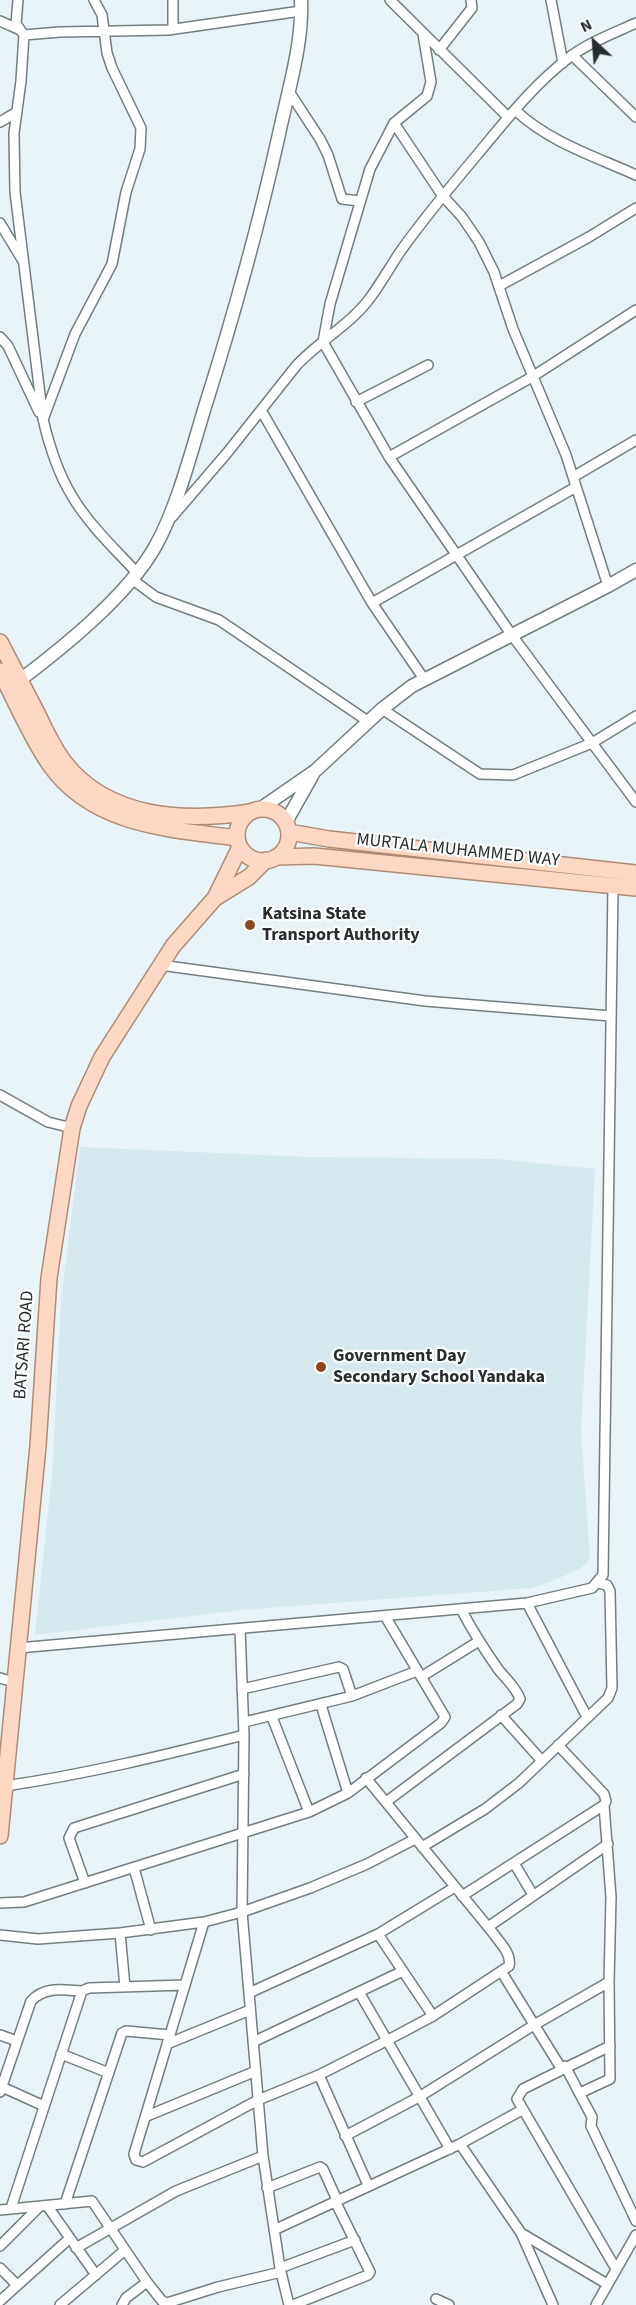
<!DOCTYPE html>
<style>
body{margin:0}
#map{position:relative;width:636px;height:2305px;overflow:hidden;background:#e7f3f6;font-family:"Source Sans 3",sans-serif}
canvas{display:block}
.north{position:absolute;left:564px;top:12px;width:60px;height:60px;-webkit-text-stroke:4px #fcfefe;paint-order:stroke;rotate:334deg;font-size:16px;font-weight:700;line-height:24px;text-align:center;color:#282d2e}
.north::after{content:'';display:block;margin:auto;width:21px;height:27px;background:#282d2e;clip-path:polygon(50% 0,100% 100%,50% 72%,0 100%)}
</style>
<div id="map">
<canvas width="636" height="2305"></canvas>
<div class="north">N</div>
</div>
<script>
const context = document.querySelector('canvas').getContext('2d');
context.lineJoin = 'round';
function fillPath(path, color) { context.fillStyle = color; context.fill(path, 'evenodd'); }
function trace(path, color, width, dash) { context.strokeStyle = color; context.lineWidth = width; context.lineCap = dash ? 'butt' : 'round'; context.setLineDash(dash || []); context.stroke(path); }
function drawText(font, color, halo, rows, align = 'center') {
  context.font = font + ' "Source Sans 3",sans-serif'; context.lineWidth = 4.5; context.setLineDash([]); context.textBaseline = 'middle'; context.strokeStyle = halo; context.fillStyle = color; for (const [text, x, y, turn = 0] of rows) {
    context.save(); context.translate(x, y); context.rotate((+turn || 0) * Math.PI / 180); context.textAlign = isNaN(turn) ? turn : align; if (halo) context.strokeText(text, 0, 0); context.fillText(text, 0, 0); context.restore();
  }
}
fillPath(new Path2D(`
 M80 1147 308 1157 496 1159 595 1169 581 1432 590 1559 580 1569 547 1583 531 1588 241 1610 35 1635 52 1475 61 1301Z`), '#d4e8ed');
const minor = new Path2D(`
 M18 0 16 24 24 35 21 81 14 133 15 192 43 419C49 445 58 473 72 496 89 525 116 550 138 574
 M173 0V29
 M390 0 508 117
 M551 0 563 63
 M0 21 18 29
 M423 34 431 82 427 96 394 123 370 169 330 304 323 342 389 457 511 634 636 802
 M24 35 60 32 168 30 301 11
 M439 50 472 8 471 0
 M572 55 636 117
 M288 90 320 139 328 155 342 199 360 201
 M515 110C549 142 594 156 636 175
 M0 122 17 112
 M394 123 442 195 462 217 479 242 494 272 513 329 566 455 608 586
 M0 223 23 261
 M499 286 589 237 636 208
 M0 337 8 346 39 412
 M356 402 428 365
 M261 410 372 603 424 679
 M44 417 75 334 112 264 126 192 140 149 141 128 112 68 107 53 102 15 94 0
 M389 457 532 377 636 310
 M573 477 636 440
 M172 517 227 453 296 366C319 341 350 325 370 298 381 283 390 267 400 252 424 218 450 187 477 155 506 120 534 84 571 56 590 42 614 33 636 23
 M133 580 156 597 219 620 369 722
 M372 603 576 487
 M382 709 480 774 513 775 592 743 636 716
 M160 965 425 1001 611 1016
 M0 1095 48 1122 72 1128
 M527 1603 587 1717
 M240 1629 244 1735 242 1912 263 2156 280 2268 289 2305
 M18 1648 527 1603 592 1588 603 1575 613 886
 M421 1677 479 1641
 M0 1678 14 1682
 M242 1689 339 1667 343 1669 352 1696
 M321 1705 348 1793
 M501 1715 542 1761
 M272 1717 309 1812
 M244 1722 352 1696 417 1671
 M558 1745 604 1794 606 1801 604 1805 611 1897 609 1982 610 2079 580 2093
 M5 1786C87 1774 165 1755 244 1735
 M386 1802 517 1704 520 1699C516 1687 505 1678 498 1669 484 1649 472 1630 461 1609
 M422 1847 485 1809 519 1783 608 1698 612 1688 610 1591 607 1585 598 1583
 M514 1863 533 1895
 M134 1868 151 1930
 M85 1883 69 1838 74 1828 244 1774
 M462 1896 604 1805
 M0 1903 24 1902 309 1812 348 1793 441 1723 445 1717 385 1616
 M204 1922 134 2154 136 2160 143 2162 258 2100 319 2075 388 2040 433 2016 509 1966C512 1954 500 1943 493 1933L366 1778
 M488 1927 608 1844
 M120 1933 125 1987
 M378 1934 433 2016
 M0 1935 38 1939 120 1933 204 1922 242 1912 310 1888 367 1864 415 1839
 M501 1971 561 2068
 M359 1992 450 2149
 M249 1993 378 1934 455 1887
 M0 2035 17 2041
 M253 2042 403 1971
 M167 2044 250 2010
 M610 2046 523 2089 517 2099 616 2269
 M61 2054 109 2073
 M565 2066 592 2117 591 2126 636 2221
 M319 2075 368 2185
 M2 2087 44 2106
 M0 2092 31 2001C45 1986 62 1990 82 1991
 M147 2116 256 2071
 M345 2136 419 2097 534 2025 609 1982
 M460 2144 521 2233 553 2305
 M267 2188 320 2167 323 2169 337 2200
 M65 2204 122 2033 126 2031 170 2035
 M48 2207 96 2275
 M11 2208 82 1991 89 1988 185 1985
 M0 2210 92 2201 147 2282 162 2301 167 2303 218 2287 281 2272
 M274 2230 460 2144 522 2110
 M521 2233 607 2284
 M0 2246 39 2207
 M76 2248 176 2191 263 2156
 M0 2268 17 2285
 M280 2268 355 2240
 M436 2299 449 2305
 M0 2301 70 2238
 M60 2305 125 2250
 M122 2305 126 2298 147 2282
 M293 2305 368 2275 370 2272 335 2201
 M596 2305 636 2235`);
const tertiary = new Path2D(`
 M20 680C65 646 127 596 155 547 177 508 191 453 204 410 233 318 258 229 279 134 288 91 303 44 301 0
 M260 809 315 771 382 709 412 686 608 586 636 570
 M286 822 313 774`);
const primary = new Path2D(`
 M0 642C12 665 24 688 36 711 45 729 53 748 65 763 109 819 186 822 250 812
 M0 671C16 702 30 736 50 765 93 826 170 829 237 838
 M237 835a26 26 0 1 1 52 0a26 26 0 1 1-52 0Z
 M289 832 329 839 636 873
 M276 857 314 856 636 888
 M215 898 249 877 266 860
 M0 1836 38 1446 49 1278 72 1128 79 1106 102 1057 173 946 215 898 240 847`);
trace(minor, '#737e80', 12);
trace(tertiary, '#737e80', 15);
trace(primary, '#af8b76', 18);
trace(minor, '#fff', 9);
trace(tertiary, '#fff', 12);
trace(primary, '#fbd7c4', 15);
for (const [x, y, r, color] of [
 [250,925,6,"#8c481c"],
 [321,1367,6,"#8c481c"]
]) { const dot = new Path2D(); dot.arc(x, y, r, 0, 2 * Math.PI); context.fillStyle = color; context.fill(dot); trace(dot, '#fcfefe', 2); }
drawText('18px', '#282d2e', '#fcfefe', [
 ["MURTALA MUHAMMED WAY",458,851,6],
 ["BATSARI ROAD",25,1345,-86]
]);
drawText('bold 18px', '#282d2e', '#fcfefe', [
 ["Katsina State",262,915],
 ["Transport Authority",262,936],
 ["Government Day",333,1357],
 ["Secondary School Yandaka",333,1378]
], 'left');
</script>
